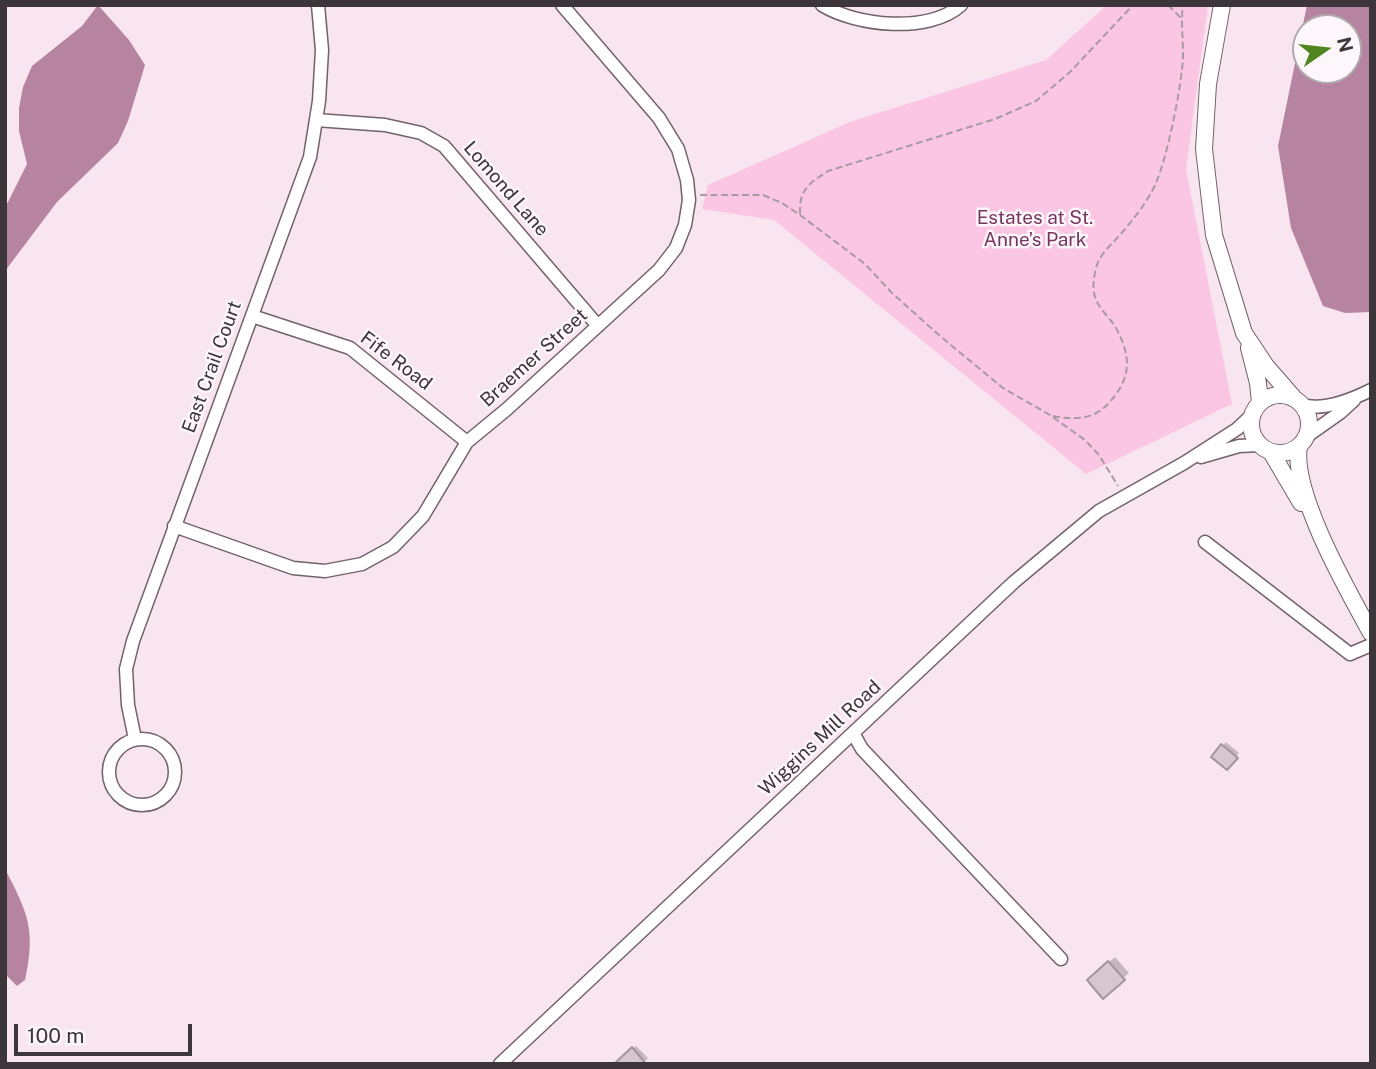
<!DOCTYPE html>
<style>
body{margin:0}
#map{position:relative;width:1376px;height:1069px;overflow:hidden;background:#f8e5ef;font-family:"Public Sans",sans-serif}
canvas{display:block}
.frame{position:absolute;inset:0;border:7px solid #3c3539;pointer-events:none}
.north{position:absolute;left:1292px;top:14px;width:70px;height:70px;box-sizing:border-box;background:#fdf6fa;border:2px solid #b0a9ad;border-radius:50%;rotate:76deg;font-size:19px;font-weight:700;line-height:28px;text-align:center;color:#3c3539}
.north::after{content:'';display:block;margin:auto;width:24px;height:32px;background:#50861f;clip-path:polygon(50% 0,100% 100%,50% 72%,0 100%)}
.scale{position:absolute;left:14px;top:1024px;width:178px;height:32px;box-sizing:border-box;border:4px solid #3c3539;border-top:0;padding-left:9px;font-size:21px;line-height:24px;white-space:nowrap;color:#3c3539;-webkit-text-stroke:5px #fdf6fa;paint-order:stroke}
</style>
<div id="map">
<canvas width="1376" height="1069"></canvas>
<div class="frame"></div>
<div class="north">N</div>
<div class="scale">100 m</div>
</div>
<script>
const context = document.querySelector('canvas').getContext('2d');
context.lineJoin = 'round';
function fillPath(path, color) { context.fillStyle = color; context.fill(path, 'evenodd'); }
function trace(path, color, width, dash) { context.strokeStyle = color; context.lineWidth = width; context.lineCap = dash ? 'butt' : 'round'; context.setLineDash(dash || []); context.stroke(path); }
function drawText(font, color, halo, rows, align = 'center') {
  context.font = font + ' "Public Sans",sans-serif'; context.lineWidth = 5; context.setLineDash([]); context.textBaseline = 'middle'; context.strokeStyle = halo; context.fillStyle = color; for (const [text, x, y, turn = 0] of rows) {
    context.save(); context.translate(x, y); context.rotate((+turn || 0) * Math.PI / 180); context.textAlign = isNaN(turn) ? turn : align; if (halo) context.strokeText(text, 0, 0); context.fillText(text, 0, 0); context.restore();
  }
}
fillPath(new Path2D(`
 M1107 5H1208L1186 169 1232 404 1086 474 774 220 702 209 708 185 850 122 1046 60Z`), '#fac6e3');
fillPath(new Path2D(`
 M98 5 129 40 145 65 128 121 118 143 57 202 5 271V208L27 164 19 131V108L23 87 32 66 82 26Z
 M1307 5H1371V312L1345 313 1323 306 1291 228 1278 146ZM1348 28V70H1306V28Z
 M5 869C28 913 36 930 25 980L17 986 5 974Z`), '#b684a1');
fillPath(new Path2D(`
 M1226 742 1239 753 1227 768 1214 756Z
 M1115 957 1129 973 1104 996 1089 980Z
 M636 1046 648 1058 642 1064 617 1063Z`), '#0003');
const building = new Path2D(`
 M1221 744 1238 758 1227 770 1211 757Z
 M1108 961 1125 980 1103 999 1087 980Z
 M632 1047 646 1064H614Z`);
fillPath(building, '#d7c5cf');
trace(building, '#a5939d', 2);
const minor = new Path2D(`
 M822 5C856 26 929 34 961 5
 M316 120 385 125 421 133 444 146 598 326
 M252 316 350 348 467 442
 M1302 405C1324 411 1351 400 1371 390
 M1307 436 1341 412 1354 400
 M1201 457 1239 446 1259 445
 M174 526 293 568 325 571 362 564 393 547 423 516 467 442 507 409 659 270 676 248 685 225 689 200 687 180 678 149 659 118 562 5
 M1205 542 1350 654 1371 645
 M853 733 862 749 1061 959
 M109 772a33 33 0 1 1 66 0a33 33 0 1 1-66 0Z
 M135 739 128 705 126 669 133 641 310 157 319 101 322 50 318 5
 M500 1064 1014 582 1099 511 1184 463 1237 429 1252 415`);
const major = new Path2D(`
 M1222 5 1208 84 1204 149 1214 235 1244 333 1266 366 1293 397
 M1249 348 1258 383 1260 402
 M1251 424a29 29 0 1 1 58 0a29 29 0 1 1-58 0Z
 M1299 446C1291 492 1348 591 1371 633
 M1271 452 1301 503`);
trace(minor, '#72626b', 15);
trace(major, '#72626b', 18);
trace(new Path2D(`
 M1168 5 1182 19
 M700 195H763L782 203 800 215 865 264 892 293 940 336 1003 388 1050 415 1085 440 1099 455 1118 486
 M800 214C799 190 808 184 828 171L995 119 1036 101 1070 72 1133 5
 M1053 416C1073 420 1092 420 1107 405 1129 382 1133 361 1118 332 1113 320 1099 310 1095 297 1092 287 1094 274 1097 265 1101 253 1111 245 1119 236 1133 220 1147 203 1156 183 1167 157 1179 98 1182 69 1185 48 1180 26 1183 5`), '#a89aa2', 2, [7, 3.5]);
trace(minor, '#fff', 12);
trace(major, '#fff', 16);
drawText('19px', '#3c3539', '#fdf6fa', [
 ["Lomond Lane",506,189,49],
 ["Braemer Street",534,358,-42],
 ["Fife Road",396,361,37],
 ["East Crail Court",212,367,-70],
 ["Wiggins Mill Road",820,738,-43]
]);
drawText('19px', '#76365e', '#fdf6fa', [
 ["Estates at St.",1035,218],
 ["Anne's Park",1035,240]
]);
</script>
